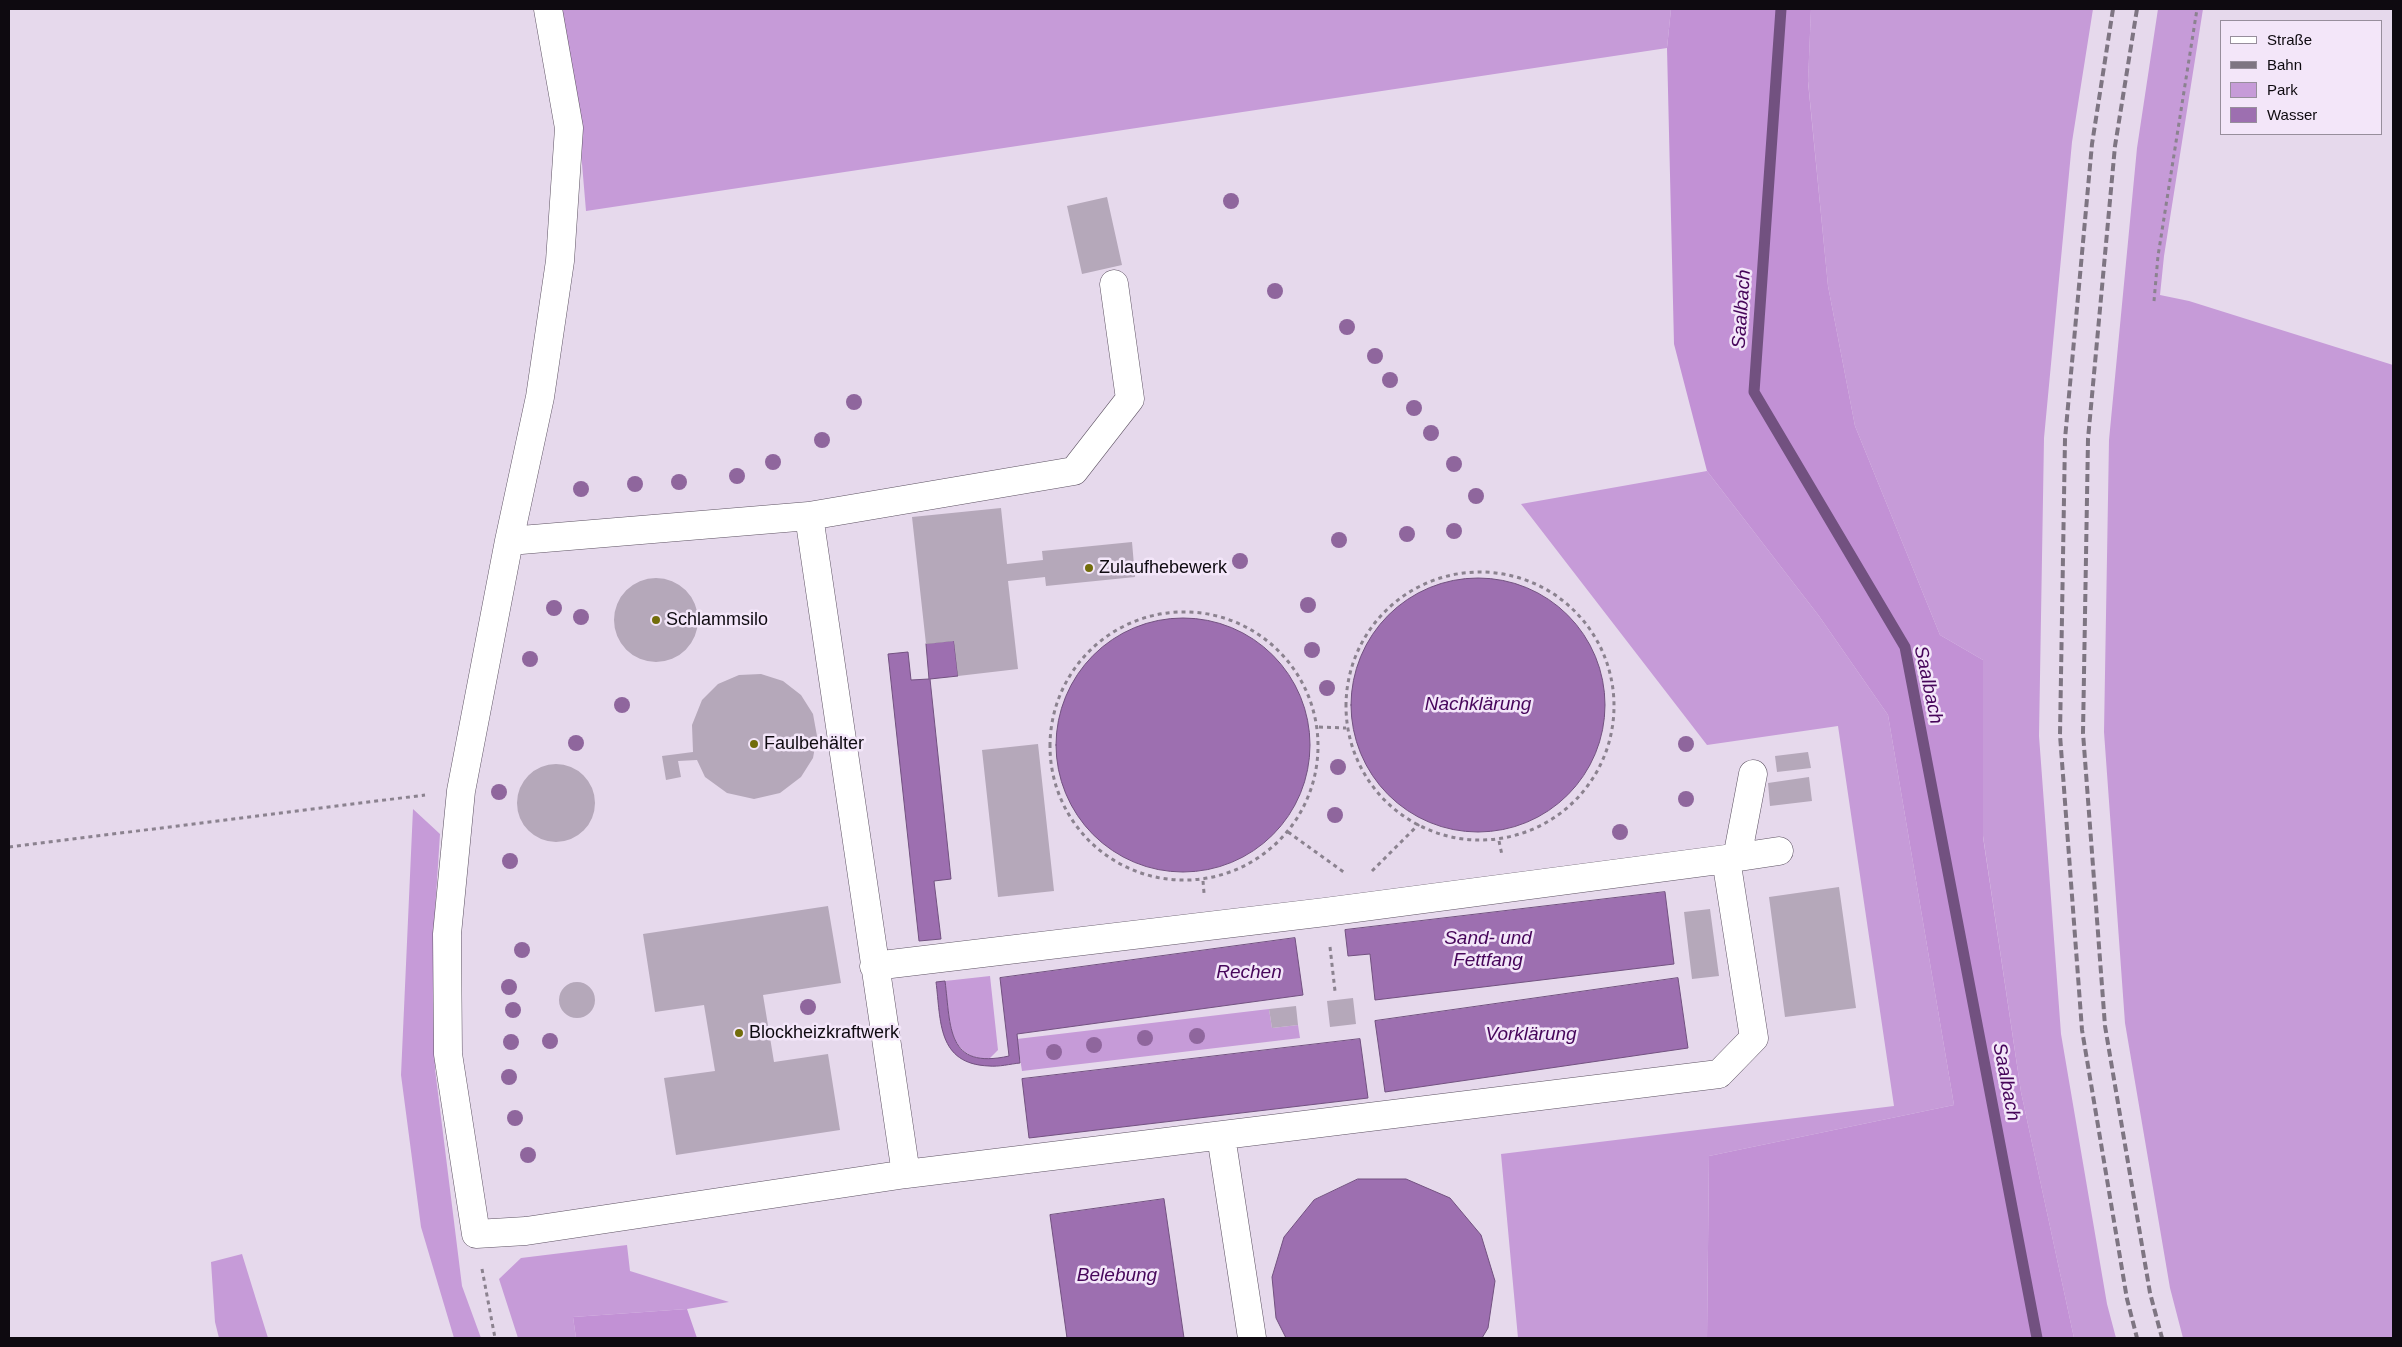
<!DOCTYPE html>
<meta charset="utf-8">
<style>
body{margin:0}
#map{position:relative;width:2402px;height:1347px;overflow:hidden;background:#e6d9ec;font-family:Arial,sans-serif}
canvas{display:block}
.frame{position:absolute;inset:0;border:10px solid #0e0a10;pointer-events:none}
.legend{position:absolute;left:2220px;top:20px;width:162px;height:115px;box-sizing:border-box;background:#f3e6f9;border:1px solid #978e9c;margin:0;padding:6px 9px;list-style:none;font-size:15px;color:#0e0a10}
.legend li{display:flex;align-items:center;gap:10px;height:25px}
.legend b{width:25px;border:1px solid #978e9c}
</style>
<div id="map">
<canvas width="2402" height="1347"></canvas>
<div class="frame"></div>
<ul class="legend">
<li><b style="height:6px;background:#fff"></b>Straße</li>
<li><b style="height:6px;background:#7e7582"></b>Bahn</li>
<li><b style="height:14px;background:#c69bd8"></b>Park</li>
<li><b style="height:14px;background:#9d6fb0"></b>Wasser</li>
</ul>
</div>
<script>
const context = document.querySelector('canvas').getContext('2d');
context.lineJoin = 'round';
function fillPath(path, color) { context.fillStyle = color; context.fill(path, 'evenodd'); }
function trace(path, color, width, dash) { context.strokeStyle = color; context.lineWidth = width; context.lineCap = dash ? 'butt' : 'round'; context.setLineDash(dash || []); context.stroke(path); }
function drawText(font, color, halo, rows, align = 'center') {
  context.font = font + ' Arial,sans-serif'; context.lineWidth = 5; context.setLineDash([]); context.textBaseline = 'middle'; context.strokeStyle = halo; context.fillStyle = color; for (const [text, x, y, turn = 0] of rows) {
    context.save(); context.translate(x, y); context.rotate((+turn || 0) * Math.PI / 180); context.textAlign = isNaN(turn) ? turn : align; if (halo) context.strokeText(text, 0, 0); context.fillText(text, 0, 0); context.restore();
  }
}
fillPath(new Path2D(`
 M558 9H1671L1667 48 586 211 581 152Z
 M1811 9H2093L2072 142 2044 438 2039 736 2061 1034 2107 1304 2116 1338H2074L2021 1092 1983 836V660L1940 635 1855 426 1828 286 1808 81Z
 M2158 9H2203L2164 256 2160 295 2189 301 2393 365V1338H2183L2170 1288 2125 1023 2104 732 2109 440 2137 148Z
 M1707 471 1819 616 1888 715 1954 1105 1709 1156 1707 1338H1518L1501 1154 1894 1106 1838 726 1707 745 1521 504Z
 M413 809 440 834 433 943 435 1069 462 1286 481 1338H454L421 1227 401 1075Z
 M990 976 998 1050 989 1059C945 1058 950 1015 945 981Z
 M1269 1009 1272 1028 1298 1025 1300 1038 1022 1071 1017 1039Z
 M627 1245 630 1271 729 1302 687 1309 573 1317 576 1338H518L499 1279 521 1258Z
 M242 1254 268 1338H219L215 1322 211 1262Z`), '#c69bd8');
fillPath(new Path2D(`
 M1671 9H1811L1808 82 1828 286 1855 426 1940 635 1983 660V837L2021 1092 2074 1338H1707L1709 1156 1954 1105 1888 715 1819 616 1707 471 1674 344 1667 48Z
 M687 1309 697 1338H576L573 1317Z`), '#c291d5');
const water = new Path2D(`
 M1351 705a127 127 0 1 1 254 0a127 127 0 1 1-254 0Z
 M1056 745a127 127 0 1 1 254 0a127 127 0 1 1-254 0Z
 M954 641 958 676 930 679 951 879 934 881 941 939 919 941 888 654 908 652 911 680 929 679 926 644Z
 M1665 892 1674 964 1375 1000 1370 954 1348 956 1345 930Z
 M1295 938 1303 995 1017 1034 1020 1063C1010 1064 999 1067 989 1066 937 1064 941 1021 936 982L945 981C951 1027 946 1070 1009 1056L1000 978Z
 M1678 978 1688 1048 1385 1092 1375 1021Z
 M1360 1039 1368 1098 1029 1138 1022 1079Z
 M1358 1179H1406L1450 1198 1481 1235 1495 1281 1488 1328 1482 1338H1286L1276 1318 1272 1277 1284 1237 1314 1200Z
 M1164 1199 1184 1338H1067L1050 1215Z`);
fillPath(water, '#9d6fb0');
trace(water, '#725180', 1);
trace(new Path2D(`
 M1781 9 1754 392 1905 647 2037 1338`), '#725180', 11);
fillPath(new Path2D(`
 M1107 197 1122 265 1082 274 1067 206Z
 M1001 508 1007 564 1043 560 1042 551 1132 542 1135 577 1046 586 1045 577 1008 581 1018 669 958 676 954 641 926 644 912 517Z
 M614 620a42 42 0 1 1 84 0a42 42 0 1 1-84 0Z
 M761 674 783 681 801 695 813 714 817 736 813 758 801 777 780 793 754 799 727 793 705 777 697 760 678 761 681 777 666 780 662 756 693 752 692 725 702 700 718 684 739 675Z
 M1038 744 1054 891 998 897 982 750Z
 M1808 752 1811 768 1777 772 1775 756Z
 M517 803a39 39 0 1 1 78 0a39 39 0 1 1-78 0Z
 M1809 777 1812 801 1770 806 1768 783Z
 M1839 887 1856 1008 1785 1017 1769 897Z
 M828 906 841 983 763 995 774 1062 828 1054 840 1130 676 1155 664 1078 715 1071 704 1005 655 1012 643 934Z
 M1710 909 1719 976 1692 979 1684 912Z
 M559 1000a18 18 0 1 1 36 0a18 18 0 1 1-36 0Z
 M1353 998 1356 1024 1330 1027 1327 1001Z
 M1296 1006 1298 1025 1272 1028 1269 1009Z`), '#b5a8ba');
const minor = new Path2D(`
 M548 9 569 128 560 261 540 397 509 541 461 791 447 934 448 1054 476 1234 526 1231 906 1174 1719 1074 1754 1038 1726 859 1325 912 874 966
 M809 516 1074 471 1130 399 1114 284
 M509 541 809 516 906 1174
 M1737 858 1753 774
 M1726 859 1779 851
 M1221 1136 1252 1338`);
trace(minor, '#5e5363', 29);
trace(new Path2D(`
 M2154 301 2158 256 2197 9
 M1346 706a134 134 0 1 1 268 0a134 134 0 1 1-268 0Z
 M1050 746a134 134 0 1 1 268 0a134 134 0 1 1-268 0Z
 M1319 727 1346 728
 M1288 832 1345 873
 M1499 841 1502 855
 M9 847 425 795
 M1372 871 1419 824
 M1203 881 1204 893
 M1330 947 1335 991
 M482 1269 495 1338`), '#8b828f', 3, [4, 4]);
trace(minor, '#fff', 28);
trace(new Path2D(`
 M2113 9 2092 144 2065 439 2060 735 2082 1030 2127 1299 2137 1338
 M2137 9 2115 146 2088 439 2083 733 2105 1026 2150 1293 2162 1338`), '#7e7582', 4, [8, 4]);
context.fillStyle = '#8f669d';
for (const [x, y] of [
 [1231,201],
 [1275,291],
 [1347,327],
 [1375,356],
 [1390,380],
 [854,402],
 [1414,408],
 [1431,433],
 [822,440],
 [773,462],
 [1454,464],
 [737,476],
 [679,482],
 [635,484],
 [581,489],
 [1476,496],
 [1454,531],
 [1407,534],
 [1339,540],
 [1240,561],
 [1308,605],
 [554,608],
 [581,617],
 [1312,650],
 [530,659],
 [1327,688],
 [622,705],
 [576,743],
 [1686,744],
 [1338,767],
 [499,792],
 [1686,799],
 [1335,815],
 [1620,832],
 [510,861],
 [522,950],
 [509,987],
 [808,1007],
 [513,1010],
 [1197,1036],
 [1145,1038],
 [550,1041],
 [511,1042],
 [1094,1045],
 [1054,1052],
 [509,1077],
 [515,1118],
 [528,1155]
]) { context.beginPath(); context.arc(x, y, 8, 0, 2 * Math.PI); context.fill(); }
for (const [x, y, r, color] of [
 [1089,568,5,"#726d0b"],
 [656,620,5,"#726d0b"],
 [754,744,5,"#726d0b"],
 [739,1033,5,"#726d0b"]
]) { const dot = new Path2D(); dot.arc(x, y, r, 0, 2 * Math.PI); context.fillStyle = color; context.fill(dot); trace(dot, '#f3e6f9', 2); }
drawText('18px', '#0e0a10', '#f3e6f9', [
 ["Zulaufhebewerk",1099,568],
 ["Schlammsilo",666,620],
 ["Faulbehälter",764,744],
 ["Blockheizkraftwerk",749,1033]
], 'left');
drawText('italic 19px', '#46055a', '#f3e6f9', [
 ["Saalbach",1742,309,-86],
 ["Saalbach",1928,685,78],
 ["Nachklärung",1478,705],
 ["Sand- und",1488,939],
 ["Fettfang",1488,961],
 ["Rechen",1249,973],
 ["Vorklärung",1531,1035],
 ["Saalbach",2006,1082,79],
 ["Belebung",1117,1276]
]);
</script>
